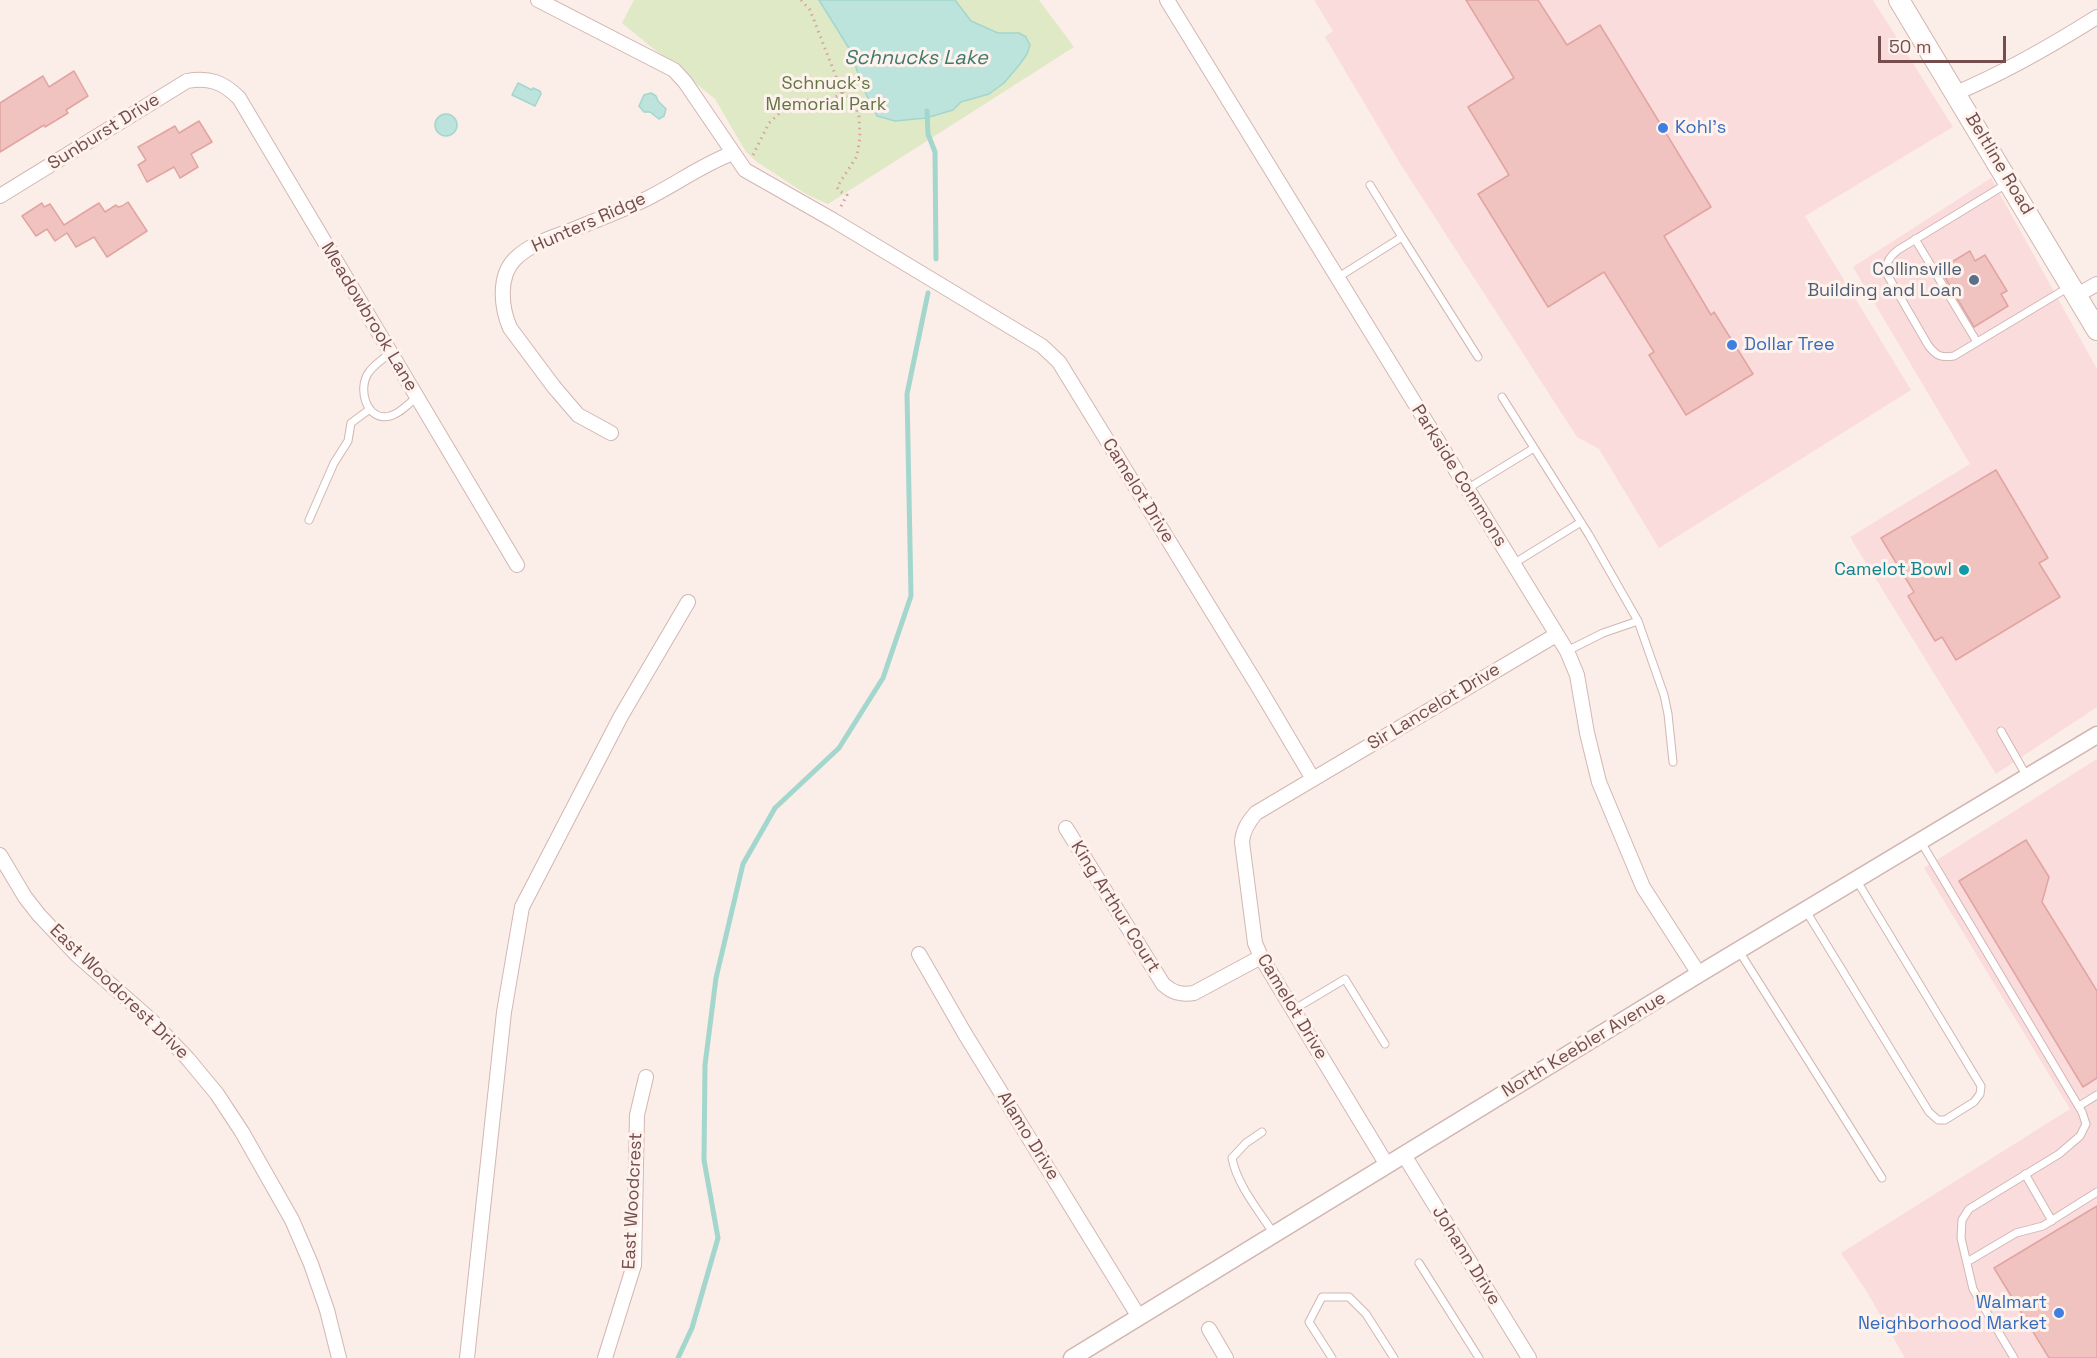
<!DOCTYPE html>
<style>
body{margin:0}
#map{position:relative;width:2097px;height:1358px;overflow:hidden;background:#fbede7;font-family:"Space Grotesk",sans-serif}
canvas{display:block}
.scale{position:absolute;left:1878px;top:36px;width:128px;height:27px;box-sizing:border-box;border:3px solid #744d4c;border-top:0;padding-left:8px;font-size:18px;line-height:21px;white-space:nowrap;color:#744d4c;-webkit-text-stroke:4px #fef2ed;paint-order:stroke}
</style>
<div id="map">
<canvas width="2097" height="1358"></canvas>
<div class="scale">50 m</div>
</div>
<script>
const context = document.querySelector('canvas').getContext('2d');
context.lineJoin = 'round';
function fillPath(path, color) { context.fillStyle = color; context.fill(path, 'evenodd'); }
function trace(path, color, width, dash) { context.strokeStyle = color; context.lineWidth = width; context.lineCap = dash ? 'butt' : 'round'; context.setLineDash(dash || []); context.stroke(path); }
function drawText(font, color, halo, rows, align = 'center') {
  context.font = font + ' "Space Grotesk",sans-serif'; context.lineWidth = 6; context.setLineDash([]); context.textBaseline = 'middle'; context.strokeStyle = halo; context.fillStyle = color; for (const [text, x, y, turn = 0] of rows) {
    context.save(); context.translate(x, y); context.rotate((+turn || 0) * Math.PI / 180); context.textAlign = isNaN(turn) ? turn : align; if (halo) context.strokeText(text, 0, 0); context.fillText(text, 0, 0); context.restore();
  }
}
fillPath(new Path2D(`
 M1314 0H1873L1953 127 1805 216 1911 390 1659 548 1599 449 1577 437 1401 165 1325 37 1333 31Z
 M1991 178 2097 369V707L1996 774 1850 537 1970 464 1853 267Z
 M2097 759V1358H1905L1867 1292 1841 1253 2070 1109 1924 868Z`), '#fbdcdd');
fillPath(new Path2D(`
 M634 0H1039L1074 47 828 204 806 194 757 162 746 152 715 99 622 23Z`), '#e0e9c6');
const water = new Path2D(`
 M819 0H955L971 21 998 33H1019L1026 37 1030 45 1027 54 1020 64 1004 83 989 94 961 102 953 110 926 118 895 121 877 116 863 88 850 50Z
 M518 83 532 90 533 88 540 91 541 94 535 106 512 95Z
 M651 93 656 96 658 101 666 109 664 116 659 119 650 112H644L639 106 644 95Z
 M435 125a11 11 0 1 1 22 0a11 11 0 1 1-22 0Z`);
fillPath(water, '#bce4dd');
trace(water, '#a3d6cc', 1.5);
trace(new Path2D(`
 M927 111 928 134 935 152 936 259
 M678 1358 692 1328 718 1238 704 1160 705 1065 716 978 743 864 775 808 839 748 883 678 911 596 907 394 928 293`), '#a3d6cc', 5);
const building = new Path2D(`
 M1466 0H1538L1567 45 1600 25 1711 207 1664 236 1711 315 1714 312 1753 374 1686 415 1649 355 1654 352 1604 272 1548 307 1478 194 1509 175 1468 107 1514 78Z
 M74 71 88 96 66 110 68 113 45 127 44 125 0 152V103L43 76 49 87Z
 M199 121 212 142 191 154 198 167 180 178 174 167 147 182 138 165 146 160 138 147 175 126 179 133Z
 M128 202 147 231 107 257 94 237 76 247 67 233 55 241 47 229 36 236 22 216 42 203 44 207 50 204 64 225 99 203 105 212 116 205 118 207 122 206Z
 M1970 251 1975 261 1985 255 2007 291 2001 294 2008 306 1974 327 1940 269Z
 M1996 470 2048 558 2039 563 2060 597 1956 660 1942 637 1935 641 1908 596 1914 592 1881 538Z
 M2026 840 2049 877 2042 902 2097 991V1078L2083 1087 1959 881Z
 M2097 1206V1358H2049L1994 1268Z`);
fillPath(building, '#f0c3c0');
trace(building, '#e1a4a1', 1.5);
const service = new Path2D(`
 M2008 183 1898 250C1888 258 1885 264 1888 276L1928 345C1936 356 1941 358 1954 356L2069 287
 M1370 185 1402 237
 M1915 239 1977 342
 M1337 278 1402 237 1478 357
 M390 353C383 359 374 365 369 372 357 388 366 422 390 416 400 414 409 403 417 397
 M1502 397 1589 535 1638 621 1603 633 1567 651
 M1467 489 1534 448
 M309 520 334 463 348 441 351 423 370 409
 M1513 564 1581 522
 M1638 621 1664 695 1668 714 1673 762
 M2001 731 2026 775
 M1921 842 2082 1112 2086 1124 2080 1136 2059 1154 1969 1209 1962 1220 1961 1238 1973 1289 2014 1358
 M1806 911 1929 1112 1938 1120H1945L1974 1102 1980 1094 1981 1086 1857 881
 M1739 951 1882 1178
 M1293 1010 1345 979 1385 1044
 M2079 1106 2097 1095
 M1262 1132 1246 1143 1232 1158C1237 1185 1259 1211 1274 1234
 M2025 1174 2052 1221
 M1967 1262 2016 1233 2043 1226 2097 1192
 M1419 1263 1479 1358
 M1332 1358 1309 1322 1322 1297H1349L1366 1314 1394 1358`);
const minor = new Path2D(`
 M538 0 674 70 685 82 745 170 833 220 1042 346 1059 362 1259 688 1313 779
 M1167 0 1567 651 1577 675 1587 733 1599 782 1643 887 1699 974
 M1956 93C2006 72 2051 46 2097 17
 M0 196 187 81C209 77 223 82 239 98L517 565
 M2077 295 2097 284
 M611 433 578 415 554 387 510 328C501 307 498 276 515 259 530 244 553 237 572 230 596 220 621 211 644 200 675 185 701 165 733 153
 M1066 828 1163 984C1173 993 1181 995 1194 993L1261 957
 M0 855 25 897 39 915 77 955 151 1020 188 1059 217 1094 242 1132 292 1220 311 1264 327 1310 339 1358
 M919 954 965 1034 1139 1317
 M1404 1155 1529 1358
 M1387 1165 1261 957 1255 943 1242 842C1243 830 1248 822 1256 813L1556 635
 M1209 1329 1226 1358
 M467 1358 504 1012 522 907 621 716 688 602
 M605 1358 634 1265 637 1115 646 1077`);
const tertiary = new Path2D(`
 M1072 1358 1699 974 2097 735`);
const secondary = new Path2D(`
 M1899 0 2097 330`);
trace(service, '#d2b6b3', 9);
trace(minor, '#d2b6b3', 16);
trace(tertiary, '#d2b6b3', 19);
trace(secondary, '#d5b4b0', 22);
trace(new Path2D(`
 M801 0 810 10 842 92 854 101 859 117 860 137 857 156 837 187 839 191 847 195 840 208
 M753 155 769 123 783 110 790 100C811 97 824 109 842 92`), '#d5a5a3', 3, [1.5, 4.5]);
trace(service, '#fff', 7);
trace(minor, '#fff', 14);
trace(tertiary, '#fff', 16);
trace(secondary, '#fff', 20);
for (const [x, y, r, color] of [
 [1663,128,6,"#3f7fe0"],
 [1974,280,6,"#5c6f8a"],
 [1732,345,6,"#3f7fe0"],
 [1964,570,6,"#0f9aa8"],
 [2059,1313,6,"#3f7fe0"]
]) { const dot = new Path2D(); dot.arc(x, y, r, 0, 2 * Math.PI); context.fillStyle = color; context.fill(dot); trace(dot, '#fef2ed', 2); }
drawText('18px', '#627442', '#fef2ed', [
 ["Schnuck's",826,84],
 ["Memorial Park",826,105]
]);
drawText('18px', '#366cbe', '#fef2ed', [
 ["Kohl's",1675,128],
 ["Dollar Tree",1744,345],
 ["Walmart",2047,1303,"right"],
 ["Neighborhood Market",2047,1324,"right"]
], 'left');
drawText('18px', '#744d4c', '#fef2ed', [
 ["Sunburst Drive",104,132,-32],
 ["Beltline Road",1999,164,59],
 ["Hunters Ridge",589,223,-24],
 ["Meadowbrook Lane",369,317,59],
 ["Parkside Commons",1459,476,58],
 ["Camelot Drive",1138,491,58],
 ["Sir Lancelot Drive",1434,707,-31],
 ["King Arthur Court",1115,907,58],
 ["East Woodcrest Drive",119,992,44],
 ["Camelot Drive",1292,1007,59],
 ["North Keebler Avenue",1584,1045,-31],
 ["Alamo Drive",1028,1136,58],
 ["East Woodcrest",633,1201,-87],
 ["Johann Drive",1466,1256,58]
]);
drawText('18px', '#4e5e75', '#fef2ed', [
 ["Collinsville",1962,270],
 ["Building and Loan",1962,291]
], 'right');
drawText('18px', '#0d838f', '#fef2ed', [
 ["Camelot Bowl",1952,570]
], 'right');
drawText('italic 20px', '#41786f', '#fef2ed', [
 ["Schnucks Lake",916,59]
]);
</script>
